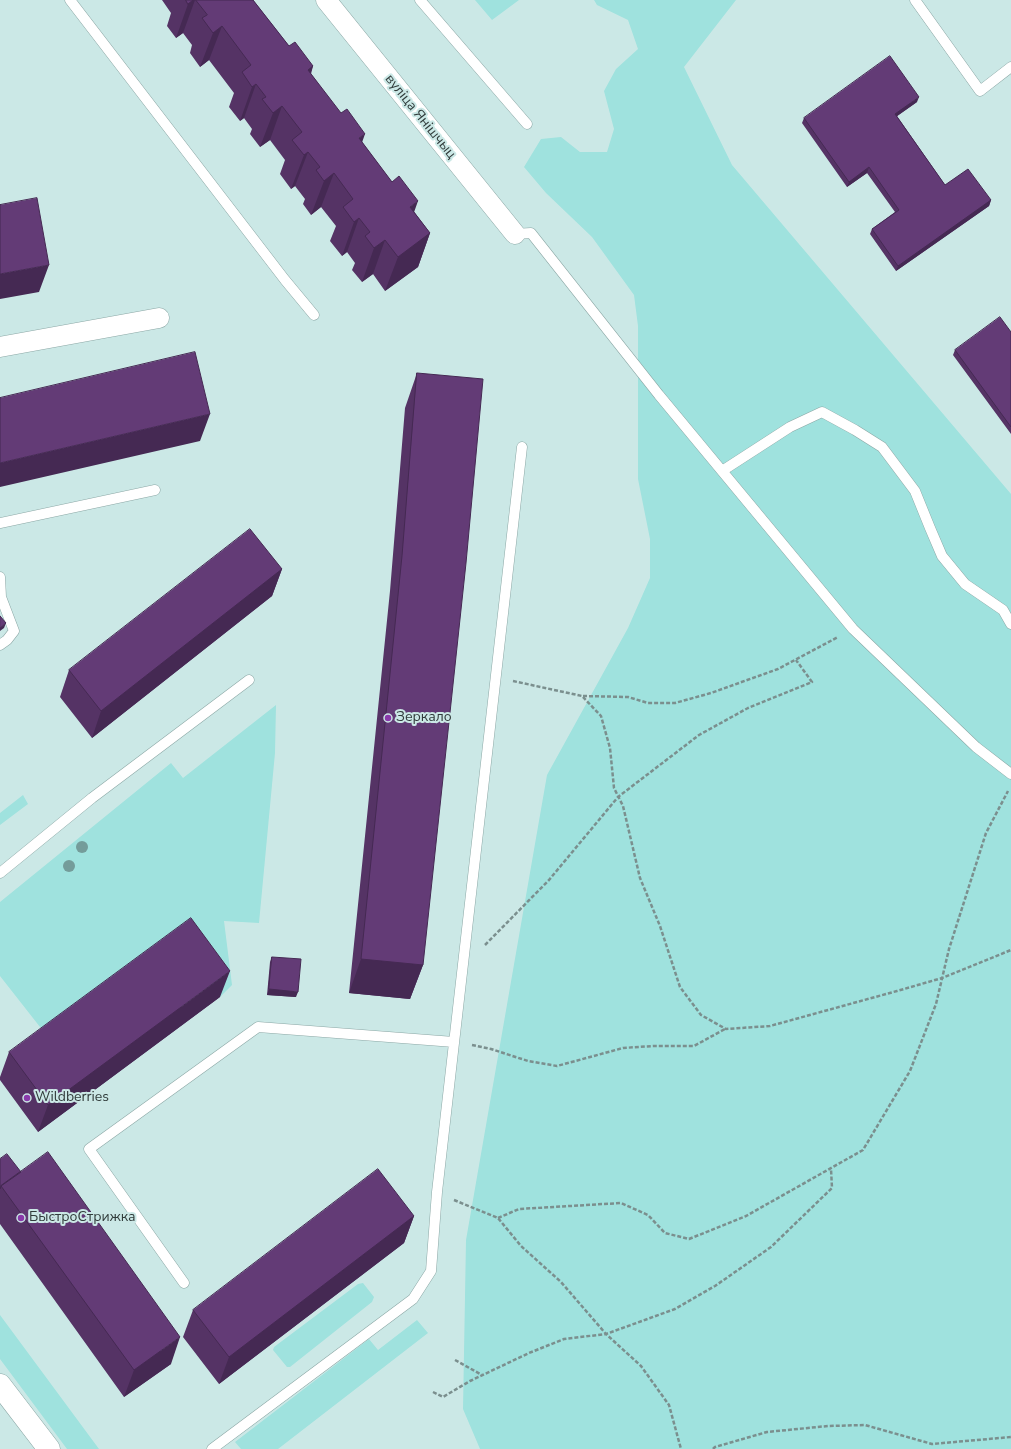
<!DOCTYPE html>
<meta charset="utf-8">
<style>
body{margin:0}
canvas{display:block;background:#cbe8e6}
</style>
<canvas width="1011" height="1449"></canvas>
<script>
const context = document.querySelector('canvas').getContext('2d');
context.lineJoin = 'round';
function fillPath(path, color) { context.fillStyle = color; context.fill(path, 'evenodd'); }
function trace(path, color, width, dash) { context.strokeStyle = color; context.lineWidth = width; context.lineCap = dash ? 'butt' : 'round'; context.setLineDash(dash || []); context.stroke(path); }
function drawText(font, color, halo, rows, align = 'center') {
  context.font = font + ' "Nunito Sans",sans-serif'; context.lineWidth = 4; context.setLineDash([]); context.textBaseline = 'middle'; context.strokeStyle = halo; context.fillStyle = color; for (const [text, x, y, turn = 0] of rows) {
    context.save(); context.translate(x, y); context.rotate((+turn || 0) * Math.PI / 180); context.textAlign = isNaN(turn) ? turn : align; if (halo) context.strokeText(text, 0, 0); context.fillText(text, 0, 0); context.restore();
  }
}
fillPath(new Path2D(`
 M475 0H519L492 20Z
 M594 0H736L684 67 732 165 1011 494V1449H480L463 1409 466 1240 547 775 628 628 650 578V539L638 479V326L634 295 592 237 546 193 524 167 541 139 561 137 580 152H607L614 129 604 91 616 69 638 49 628 20 597 5Z
 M276 705 275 753 259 923 224 921 232 985 220 997 181 945 51 1041 0 976V902L171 763 183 778Z
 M23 795 28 804 0 825V813Z
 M363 1283 374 1297 372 1302 290 1367H287L273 1350 274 1347 358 1284Z
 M0 1315 99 1449H67L0 1359Z
 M417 1320 428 1333 278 1449H241L235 1442 369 1339 378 1350Z`), '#9fe2de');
const service = new Path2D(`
 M70 0 285 280 314 315
 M420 0 527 124
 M915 0 980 91 1011 67
 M515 234 531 233 659 395 853 629 976 747 1011 774
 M722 471 790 427 822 412 855 430 882 447 915 491 930 528 942 556 965 584 1003 610 1011 624
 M0 523 155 490
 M0 577 1 597 14 631 7 640 0 645
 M0 873 92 798 249 680
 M184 1283 89 1149 258 1027 454 1042
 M212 1449 413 1299 431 1271 437 1192 522 447`);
const minor = new Path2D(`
 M326 0 515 234
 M0 347 159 318`);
const tertiary = new Path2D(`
 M0 1385 49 1449`);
trace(service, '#8ba7a5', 11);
trace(minor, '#8ba7a5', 21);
trace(tertiary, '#8ba7a5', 23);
trace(new Path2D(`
 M513 681 582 696 601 716 610 748 614 788 623 806 640 878 660 926 680 987 701 1015 726 1029 770 1026 897 991 942 978 1011 950
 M583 696 628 697 648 703H675L711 693 778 669 838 637
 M485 945 549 880 618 797 699 735 748 708 812 682 796 660
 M472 1045 491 1049 528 1061 557 1066 623 1048 654 1046H694L725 1029
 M454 1200 498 1218 521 1246 561 1282 606 1334 641 1366 669 1405 681 1449
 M498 1218 519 1209 621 1203 648 1215 665 1233 689 1239 746 1216 863 1150 910 1071 936 1004 949 949 986 833 1008 791
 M455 1360 482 1375
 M433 1392 443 1397 470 1381 529 1353 564 1339 606 1334 675 1309 715 1286 771 1247 832 1188 831 1169
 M713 1449 715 1447 767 1432 828 1426 865 1425 932 1444 1011 1437`), '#7b8f8e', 2.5, [4, 2]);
trace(service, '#fff', 10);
trace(minor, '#fff', 20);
trace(tertiary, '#fff', 22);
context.fillStyle = '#749c9a';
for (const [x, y] of [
 [82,847],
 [69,866]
]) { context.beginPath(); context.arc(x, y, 6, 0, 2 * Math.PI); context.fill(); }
fillPath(new Path2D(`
 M162 0H253L289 46 313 66 311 74 430 233 418 267 385 291 373 274 362 282 352 270 355 263 347 252 342 256 330 241 336 226 321 207 311 215 303 204 305 199 295 186 291 189 280 174 285 160 270 140 260 147 250 134 252 129 244 118 240 121 229 107 234 93 209 60 200 67 190 53 192 45 183 33 176 38 167 26 171 13Z
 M917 102 897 116 945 185 991 200 989 206 896 271 870 234 872 229 895 212 867 173 847 187 802 123 804 118Z
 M1011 332V434L953 355 955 350Z
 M417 373 423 965 410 999 349 993 390 591 405 408Z
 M282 569 272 596 92 738 60 697 69 670Z
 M272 957 296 997 267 995 270 962Z
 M220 997 38 1132 0 1080V1077L9 1052Z
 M0 1159 21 1172 171 1364 124 1397 0 1224Z
 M414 1216 404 1243 219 1384 183 1337 193 1310Z`), '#553365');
fillPath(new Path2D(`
 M193 0H195L183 33 176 38 188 4Z
 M222 26 209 60 200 67 213 33Z
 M313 66 301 100 308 70Z
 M256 84 244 118 240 121 252 87Z
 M919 97 917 102 893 119 895 114Z
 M282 106 270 140 260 147 273 113Z
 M365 134 353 168 359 138Z
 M308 152 295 186 291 189 304 155Z
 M869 167 867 173 847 187 849 182Z
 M334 173 321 207 311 215 324 181Z
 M991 200 989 206 896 271 898 266Z
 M418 201 406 235 410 207Z
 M359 218 347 252 342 256 354 222Z
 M430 233 418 267 385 291 398 257Z
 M385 240 373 274 362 282 374 248Z
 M49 265 39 292 0 299V274Z
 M210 414 200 441 0 487V463Z
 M282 569 272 596 92 738 101 711Z
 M6 623 4 628 0 631V628Z
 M361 959 423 965 410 999 349 993Z
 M230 971 220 997 38 1132 48 1105Z
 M269 989 298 992 296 997 267 995Z
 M414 1216 404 1243 219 1384 229 1357Z
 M180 1337 171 1364 124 1397 134 1370Z`), '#452953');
const building = new Path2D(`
 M186 0H193L188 4Z
 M196 0H253L289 46 295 42 313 66 308 70 341 113 347 109 365 134 359 138 392 182 399 176 418 201 410 207 430 233 398 257 385 240 374 248 365 236 370 232 359 218 354 222 343 207 353 199 334 173 324 181 316 170 320 167 308 152 304 155 292 140 302 132 282 106 273 113 262 99 266 97 256 84 252 87 242 72 251 65 222 26 213 33 202 18 207 15Z
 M890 56 919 97 895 114 945 185 968 169 991 200 898 266 872 229 899 210 869 167 849 182 804 118Z
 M37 198 49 265 0 274V205Z
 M1000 317 1011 332V427L955 350Z
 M195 352 210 414 0 463V398Z
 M417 373 483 379 466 563 423 965 361 959 402 556Z
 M250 529 282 569 101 711 69 670Z
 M0 616 6 623 0 628Z
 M191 918 230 971 48 1105 9 1052Z
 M272 957 301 959 298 992 269 989Z
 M48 1152 180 1337 134 1370 1 1186Z
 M7 1154 21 1172 1 1186 0 1189V1159Z
 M378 1169 414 1216 229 1357 193 1310Z`);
fillPath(building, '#633b76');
trace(building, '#452953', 1);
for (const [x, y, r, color] of [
 [388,718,4,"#893aaa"],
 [27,1098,4,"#893aaa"],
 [21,1218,4,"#893aaa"]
]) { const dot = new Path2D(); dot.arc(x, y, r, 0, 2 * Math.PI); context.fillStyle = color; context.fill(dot); trace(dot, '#cbe8e6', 1.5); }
drawText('14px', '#313c3b', '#cbe8e6', [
 ["вуліца Янішчыц",420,117,51]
]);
drawText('14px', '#313c3b', '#cbe8e6', [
 ["Зеркало",396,718],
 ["Wildberries",35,1098],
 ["БыстроСтрижка",29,1218]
], 'left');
</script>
